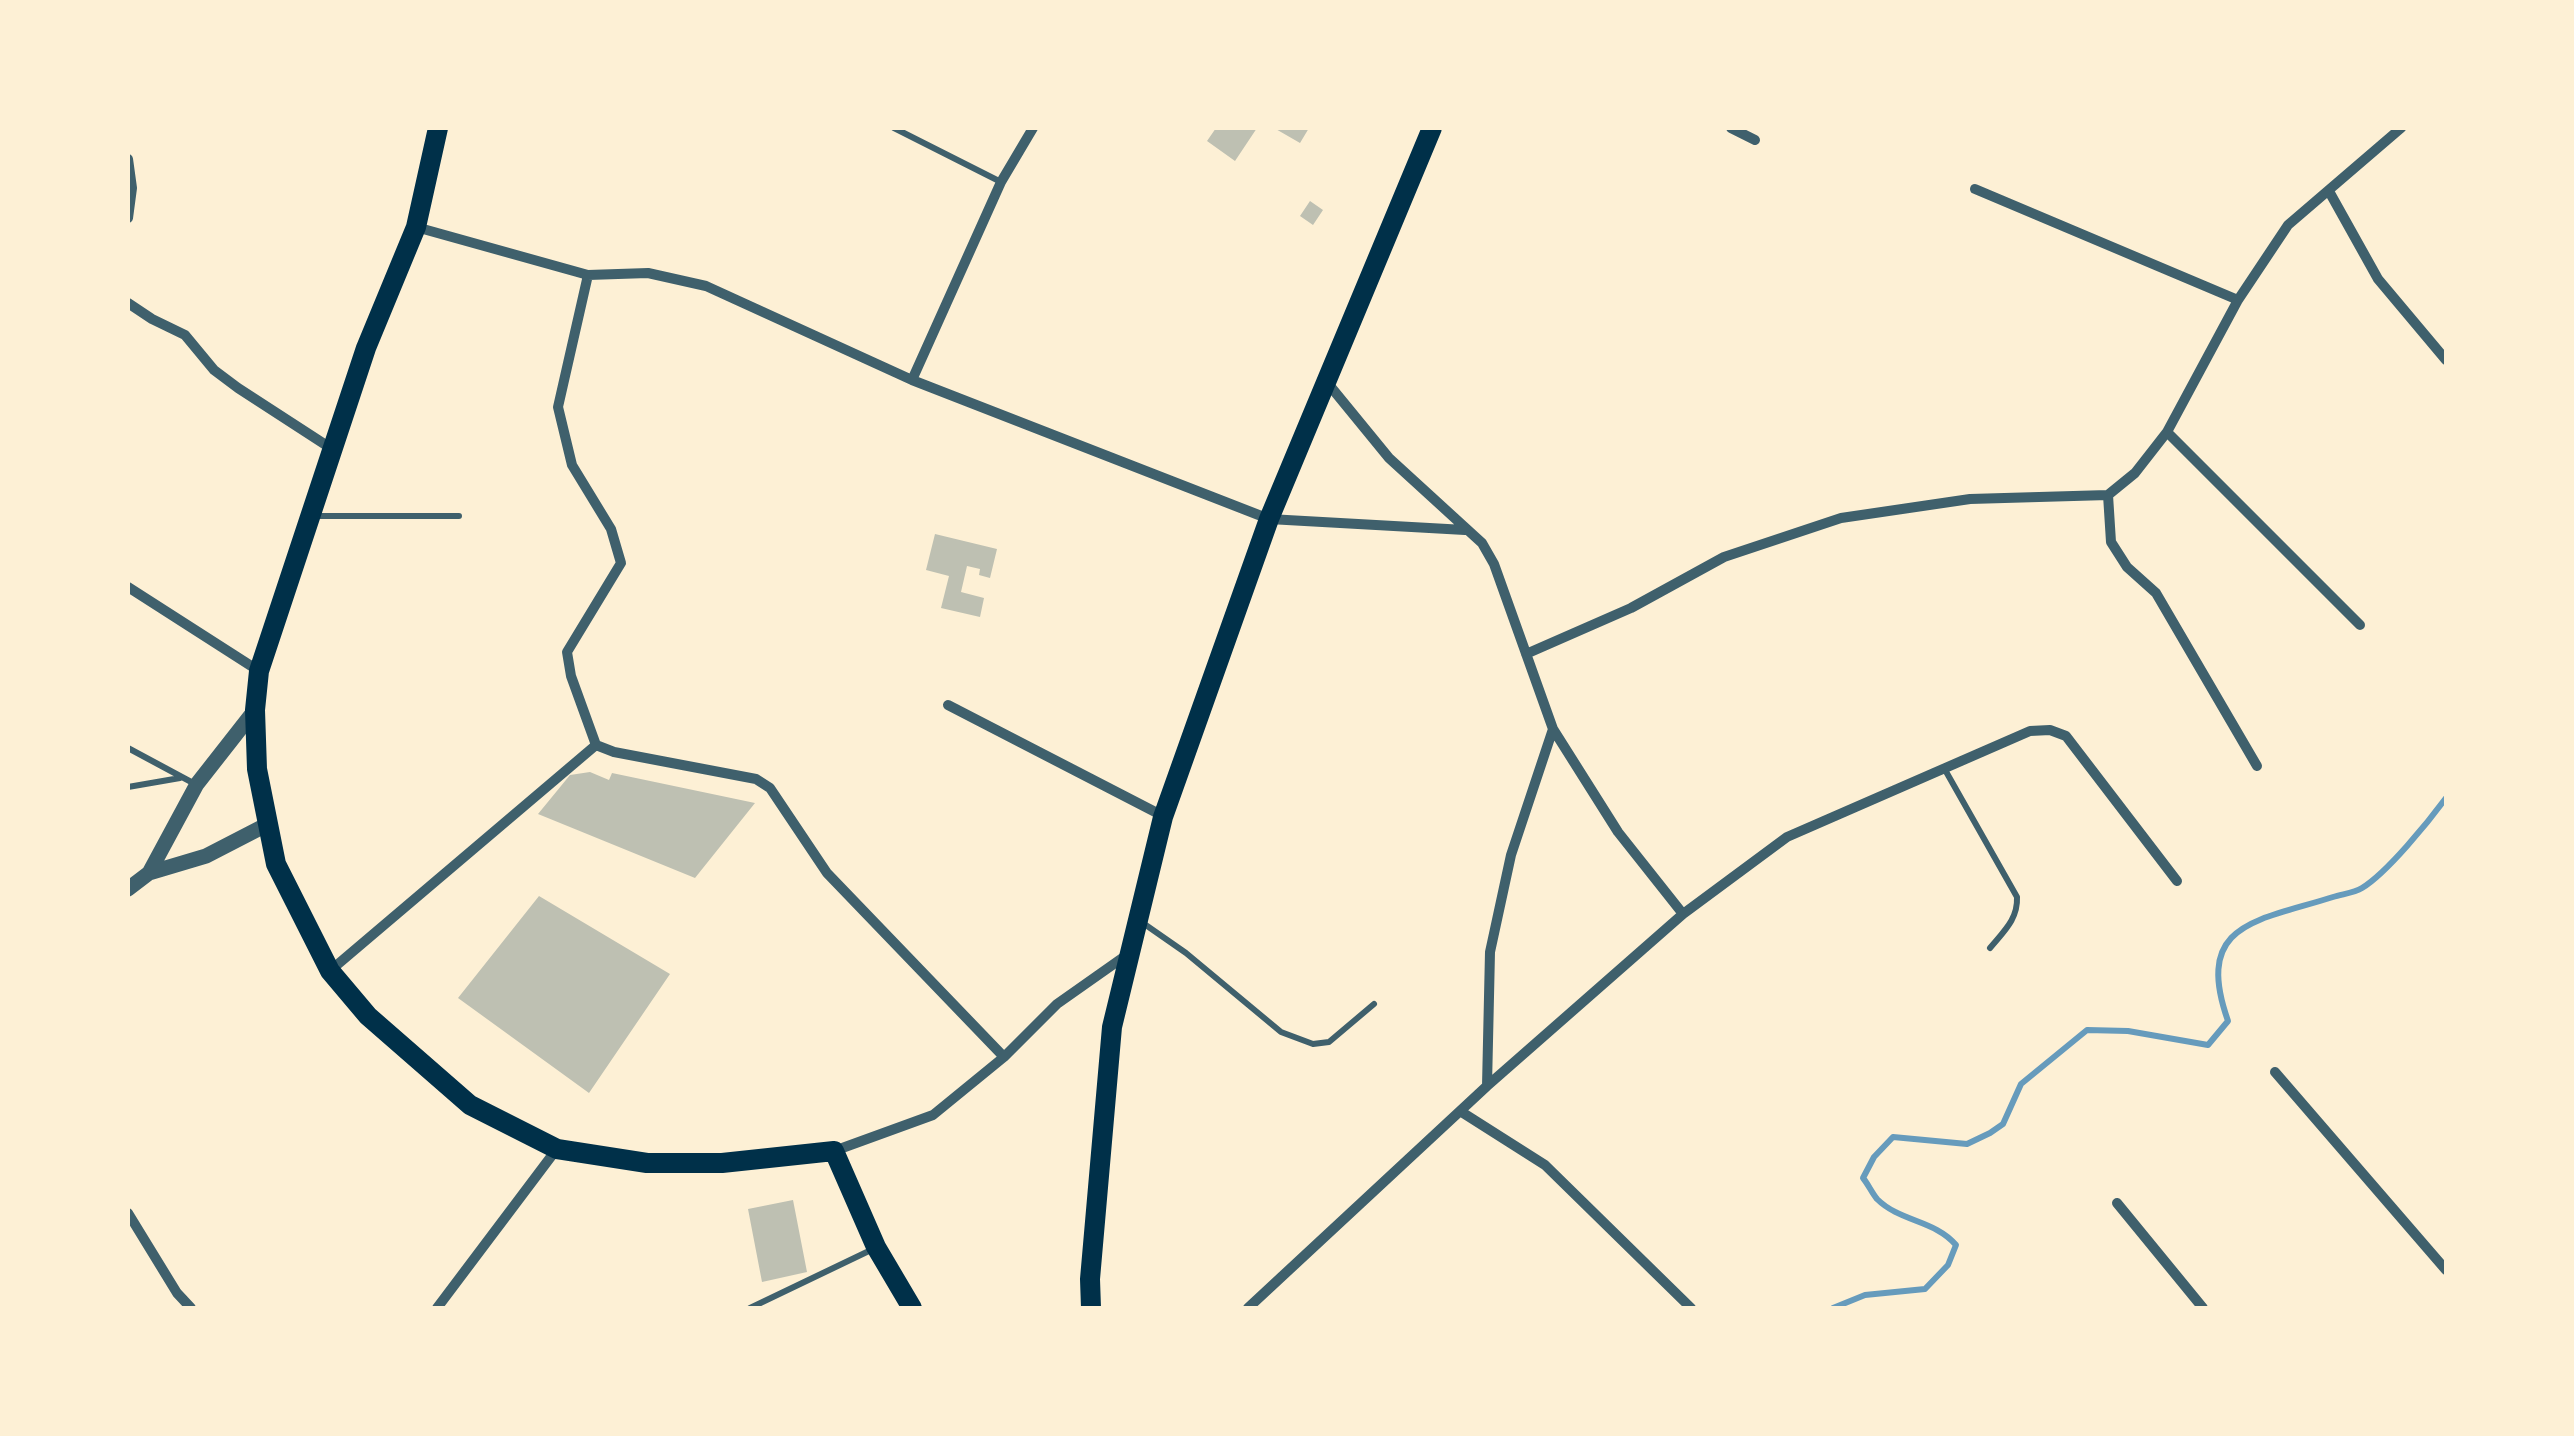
<!DOCTYPE html>
<style>
body{margin:0}
#map{position:relative;width:2574px;height:1436px;overflow:hidden;background:#fdf0d5;font-family:Cabin,sans-serif}
canvas{display:block}
.frame{position:absolute;inset:0;border:130px solid #fdf0d5;pointer-events:none}
</style>
<div id="map">
<canvas width="2574" height="1436"></canvas>
<div class="frame"></div>
</div>
<script>
const context = document.querySelector('canvas').getContext('2d');
context.lineJoin = 'round';
function trace(path, color, width, dash) { context.strokeStyle = color; context.lineWidth = width; context.lineCap = dash ? 'butt' : 'round'; context.setLineDash(dash || []); context.stroke(path); }
function fillPath(path, color) { context.fillStyle = color; context.fill(path, 'evenodd'); }
trace(new Path2D(`
 M1833 1308 1865 1295 1925 1289 1948 1265 1956 1245C1935 1220 1900 1222 1877 1199 1872 1193 1868 1184 1863 1178L1874 1157 1893 1137 1967 1144 1990 1133 2003 1124 2021 1084 2087 1030 2128 1031 2208 1045 2228 1021C2193 922 2258 921 2333 897 2342 894 2354 893 2362 888 2387 873 2429 821 2446 798`), '#669bbc', 6);
fillPath(new Path2D(`
 M1216 128H1257L1235 161 1207 141Z
 M1274 128H1309L1300 143Z
 M1310 201 1323 210 1313 225 1300 216Z
 M935 534 997 549 990 578 979 575 980 569 967 566 961 592 984 598 980 617 941 608 949 576 926 570Z
 M590 772 609 780 612 773 755 803 695 878 538 814 570 775Z
 M539 896 670 974 589 1093 458 998Z
 M793 1200 807 1272 762 1282 748 1209Z`), '#bec0b2');
trace(new Path2D(`
 M894 128 1001 182
 M313 516H459
 M128 748 195 784
 M1944 768 2017 897C2018 919 2004 931 1990 948
 M128 787 180 778
 M1140 921 1186 953 1281 1032 1313 1044 1329 1042 1374 1004
 M750 1308 871 1250`), '#3f606c', 6);
trace(new Path2D(`
 M1731 128 1755 140
 M128 159 132 188 128 218
 M1975 189 2238 300
 M2330 193 2378 279 2446 360
 M416 227 588 275 648 273 706 286 912 380 1269 519 1465 530
 M588 275 558 407 572 465 611 529 621 563 567 652 571 676 596 745 614 752 756 779 770 788 827 873 1004 1057
 M128 303 152 319 185 335 214 370 238 388 332 449
 M912 380 1001 182 1033 128
 M1326 381 1389 458 1482 543 1494 564 1553 729 1618 832 1683 914
 M2167 432 2360 625
 M2108 495 2111 542 2127 567 2156 593 2257 766
 M128 587 259 671
 M1526 654 1631 608 1724 557 1841 518 1970 499 2108 495 2135 473 2167 432 2238 300 2288 225 2401 128
 M948 705 1163 816
 M331 970 596 745
 M2275 1072 2446 1270
 M1487 1086 1490 952 1511 855 1553 729
 M1460 1111 1545 1165 1691 1308
 M834 1151 933 1115 1004 1057 1057 1004 1128 954
 M2117 1203 2203 1308
 M128 1213 177 1293 191 1308
 M437 1308 556 1150
 M1248 1308 1487 1086 1683 914 1787 837 2030 731 2050 730 2066 736 2177 881`), '#3f606c', 10);
trace(new Path2D(`
 M149 873 197 784 255 710
 M128 889 149 873 206 856 268 824`), '#3f606c', 15);
trace(new Path2D(`
 M438 128 416 227 366 348 259 671 255 710 257 769 276 864 330 971 368 1016 470 1105 557 1149 647 1163H722L834 1151 876 1247 912 1308`), '#003049', 20);
trace(new Path2D(`
 M1091 1308 1090 1279 1112 1027 1163 817 1269 519 1432 128`), '#003049', 20);
</script>
